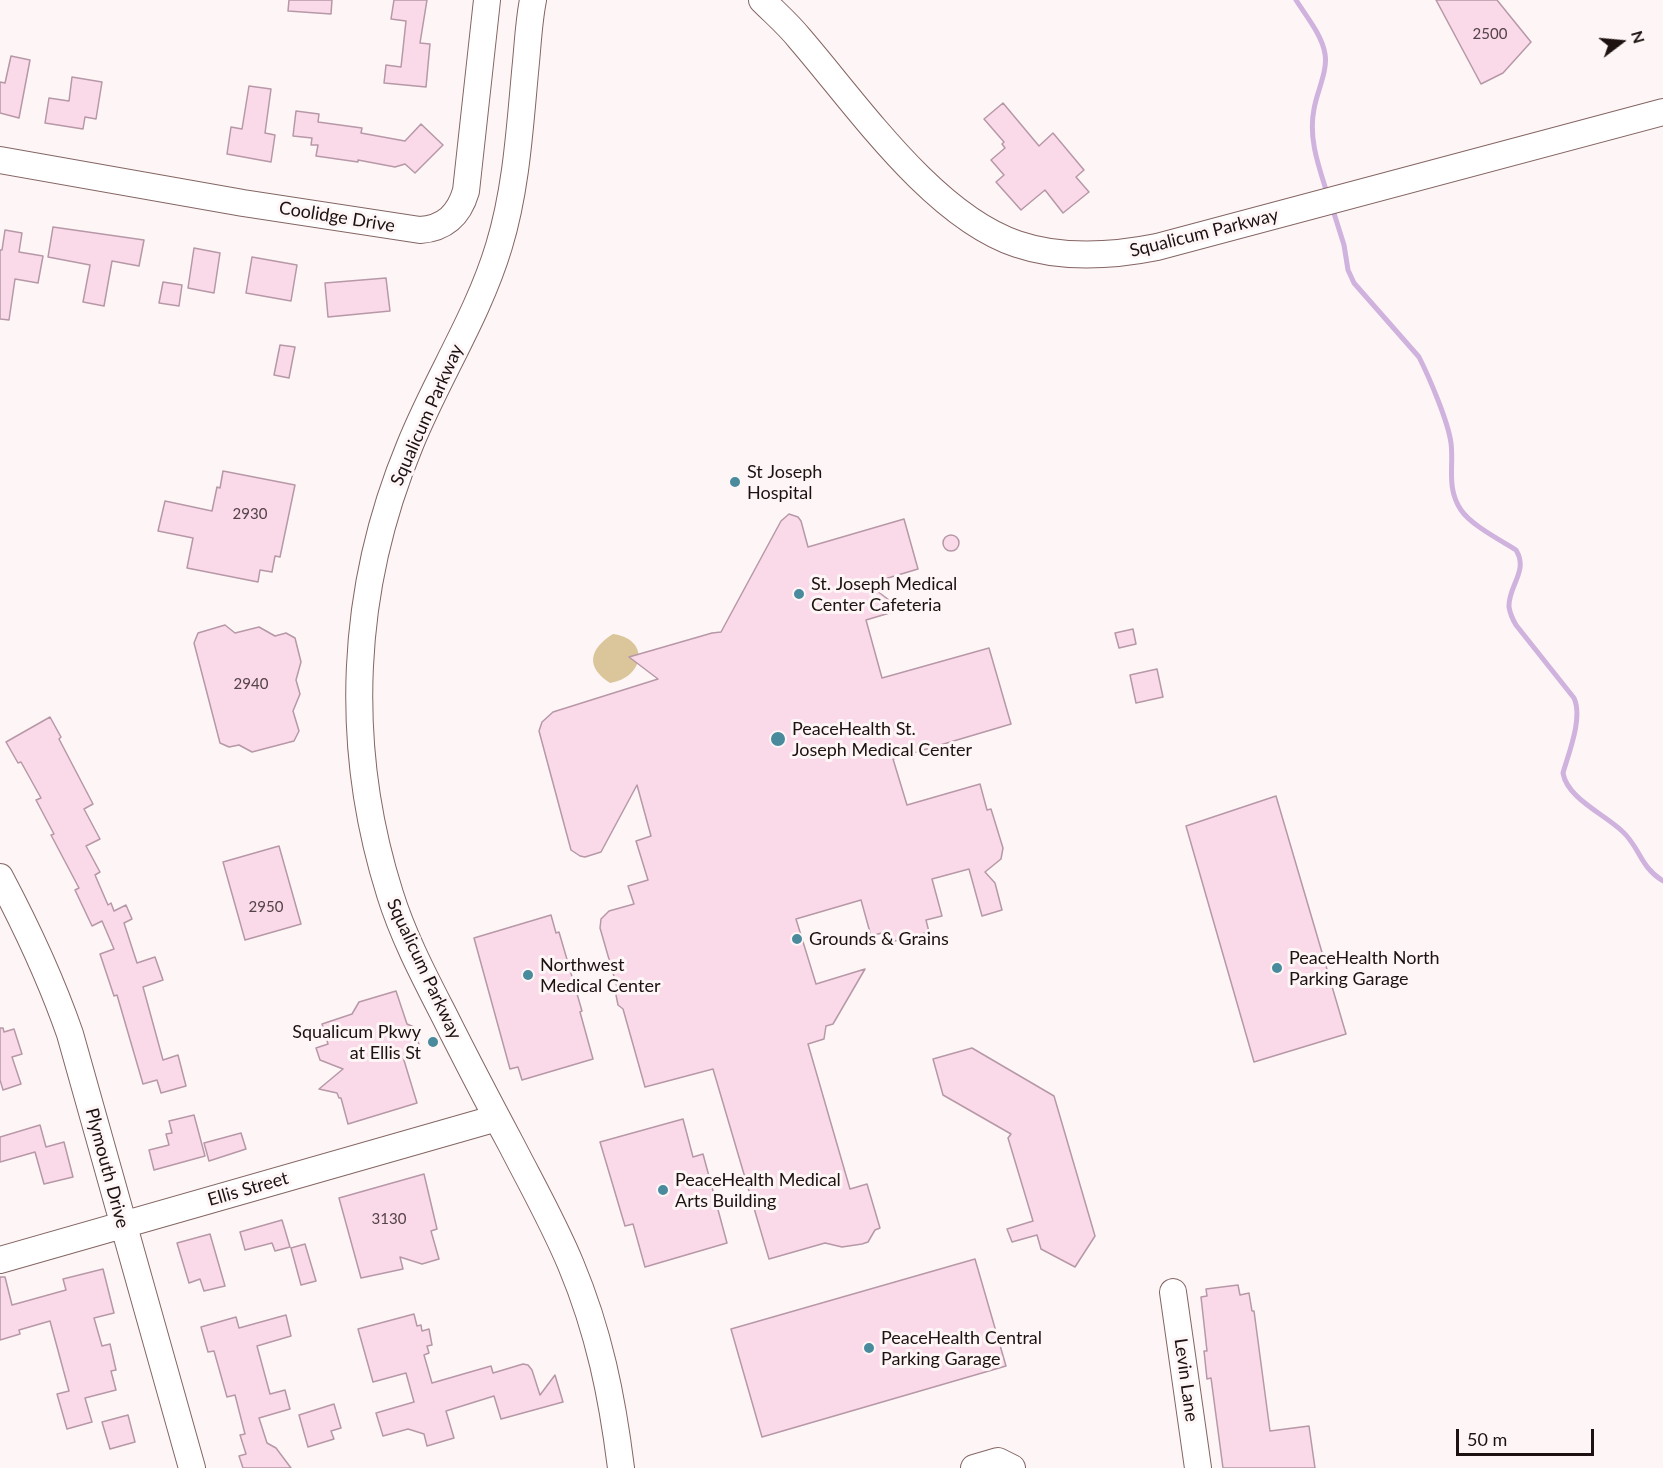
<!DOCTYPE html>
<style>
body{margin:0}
#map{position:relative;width:1663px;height:1468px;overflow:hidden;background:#fef6f6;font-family:Lato,sans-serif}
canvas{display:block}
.north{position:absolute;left:1591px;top:12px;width:60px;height:60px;-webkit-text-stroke:4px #fef6f6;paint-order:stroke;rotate:74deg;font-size:16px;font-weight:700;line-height:24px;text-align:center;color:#1d1111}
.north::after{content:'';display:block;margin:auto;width:21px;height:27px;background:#1d1111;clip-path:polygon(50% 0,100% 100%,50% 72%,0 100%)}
.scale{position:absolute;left:1456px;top:1429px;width:138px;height:27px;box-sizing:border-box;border:3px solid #1d1111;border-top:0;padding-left:8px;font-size:18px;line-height:21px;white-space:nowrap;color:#1d1111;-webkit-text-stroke:4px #fef6f6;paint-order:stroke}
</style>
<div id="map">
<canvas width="1663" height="1468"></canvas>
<div class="north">N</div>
<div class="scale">50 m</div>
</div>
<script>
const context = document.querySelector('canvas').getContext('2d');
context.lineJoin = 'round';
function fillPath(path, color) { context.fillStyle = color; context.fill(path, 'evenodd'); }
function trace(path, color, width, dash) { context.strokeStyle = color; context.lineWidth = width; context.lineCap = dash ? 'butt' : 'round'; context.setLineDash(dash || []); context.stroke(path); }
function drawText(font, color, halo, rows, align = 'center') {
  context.font = font + ' Lato,sans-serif'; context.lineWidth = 6; context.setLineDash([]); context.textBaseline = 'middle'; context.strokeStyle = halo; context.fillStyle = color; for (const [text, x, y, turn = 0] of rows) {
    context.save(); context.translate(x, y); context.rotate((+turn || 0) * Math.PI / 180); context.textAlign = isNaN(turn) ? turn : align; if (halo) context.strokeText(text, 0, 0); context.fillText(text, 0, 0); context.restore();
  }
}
fillPath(new Path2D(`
 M613 634C650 639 645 677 610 683 585 667 589 649 613 634Z`), '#dac69a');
trace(new Path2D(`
 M1296 0C1306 16 1322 35 1325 54 1328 71 1317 91 1314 109 1308 139 1319 167 1328 196
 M1332 207 1344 245 1348 270 1354 283 1419 357C1429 377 1448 421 1451 443 1454 466 1446 488 1461 510 1471 525 1500 540 1516 550 1529 571 1508 586 1509 607 1510 613 1513 620 1516 625L1574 698C1583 718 1569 752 1563 773 1567 798 1604 814 1622 831 1640 847 1639 866 1663 881`), '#cfb2dd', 5);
const building = new Path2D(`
 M289 0H332L331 14 288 11Z
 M394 0H427L420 43 430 44 426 87 384 83 386 65 401 67 406 21 391 19Z
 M1436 0H1497L1531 42 1503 73 1481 84Z
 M11 56 30 60 19 118 0 113V82L5 83Z
 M72 77 102 82 96 119 85 117 83 129 45 123 49 98 69 101Z
 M249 86 271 89 265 133 275 135 271 162 227 154 231 127 242 129Z
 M1003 103 1039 146 1053 133 1084 170 1076 177 1089 192 1063 213 1045 190 1021 210 996 182 1004 175 991 160 1005 148 1002 144 1004 142 984 119Z
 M296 111 319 114 318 122 362 128 361 133 405 141 421 124 443 145 415 173 405 164 395 167 358 160V162L316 156 318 145H311L312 138 293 136Z
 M53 227 144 240 139 266 112 261 104 306 83 302 90 265 48 257Z
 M5 230 22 233 19 252 43 256 38 283 15 279 9 320 0 319V250H2Z
 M194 248 220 253 214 293 188 288Z
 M252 257 297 265 291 301 246 293Z
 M386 278 390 311 328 317 325 283Z
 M163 282 182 285 179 306 159 303Z
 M280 345 295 347 289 378 274 375Z
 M223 471 295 485 280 557 275 556 272 572 260 570 258 582 187 568 193 538 158 531 165 501 212 511 217 487 220 488Z
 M789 514 798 517 801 521 808 547 904 519 918 569 868 584 889 600 893 612 866 620 882 678 989 648 1011 724 893 759 907 805 980 784 987 810 991 809 1003 848 1001 859 985 872 995 883 1002 910 982 916 969 869 932 879 942 916 926 920 929 932 891 942 889 931 871 936 861 900 796 919 816 984 865 969 833 1024 826 1026 824 1039 808 1044 850 1189 867 1184 880 1228 875 1230 868 1242 862 1244 842 1247 825 1243 769 1259 713 1069 645 1087 623 1009 618 1005 616 995 617 987 600 928 601 919 609 911 634 904 628 886 648 880 636 841 651 836 637 785 601 852 585 857 580 856 571 850 539 731 542 722 553 712 658 679 629 657 712 633 721 632 781 521Z
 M943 543a8 8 0 1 1 16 0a8 8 0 1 1-16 0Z
 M225 625 235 633 259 627 275 636 286 633 295 638 301 662 296 680 300 694 293 711 299 731 294 741 252 752 239 745 229 747 220 743 194 643 198 633Z
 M1133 629 1136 644 1119 648 1115 633Z
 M1157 669 1163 697 1136 703 1130 675Z
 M50 717 61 737 59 739 93 804 84 809 100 839 86 846 100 872 95 875 108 905 111 903 114 911 126 905 132 919 124 923 137 963 155 957 163 980 143 987 163 1060 178 1055 186 1086 161 1093 157 1080 143 1084 117 995 114 996 100 954 114 949 102 921 92 926 75 890 79 888 51 835 54 834 36 800 41 798 21 762 18 763 6 742Z
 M1276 796 1346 1034 1254 1062 1186 826Z
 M279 846 301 924 245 940 223 862Z
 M551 915 556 933 559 932 582 1011 580 1012 593 1059 522 1080 518 1067 510 1069 474 938Z
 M396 991 407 1024 414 1027 420 1048 403 1057 417 1103 348 1124 341 1098H339L337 1093 319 1089 343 1069 320 1060 316 1048 328 1044 322 1024 352 1014 359 1002Z
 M0 1028H3L4 1032 14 1029 22 1054 12 1057 21 1084 3 1090 0 1080Z
 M972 1048 1054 1096 1095 1236 1075 1267 1041 1249 1037 1235 1012 1242 1007 1229 1033 1221 1008 1138 1011 1134 943 1095 933 1059Z
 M194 1115 205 1156 154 1170 149 1150 169 1145 166 1134 172 1133 169 1121Z
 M683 1119 693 1157 703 1154 727 1243 645 1267 633 1224 625 1226 600 1142Z
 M40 1125 46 1147 64 1142 73 1177 44 1184 35 1152 0 1162V1137Z
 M241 1133 246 1149 209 1161 204 1143Z
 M424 1174 437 1229 431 1231 439 1259 422 1264 400 1257 403 1269 361 1278 339 1198Z
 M282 1220 290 1247 275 1251 272 1243 245 1250 240 1232Z
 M210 1234 225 1286 204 1291 200 1279 189 1283 177 1243Z
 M305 1244 316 1281 301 1285 291 1248Z
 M975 1259 1006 1366 762 1437 731 1329Z
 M103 1269 114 1313 94 1318 102 1346 110 1344 116 1370 111 1371 116 1390 85 1398 92 1422 67 1429 57 1394 69 1391 50 1321 19 1330 20 1334 0 1340V1277H5L12 1305 66 1290 63 1279Z
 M1238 1285 1240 1295 1249 1293 1252 1311H1254L1270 1431 1309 1426 1315 1468H1223L1211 1378 1207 1379 1204 1351H1207L1201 1297 1207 1296 1206 1289Z
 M414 1314 417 1326 421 1325 422 1331 429 1329 432 1345 427 1346 429 1353 424 1355 432 1383 491 1366 493 1373 523 1364 528 1365 532 1370 540 1395 555 1375 563 1402 501 1419 494 1396 446 1411 454 1438 427 1446 424 1434 408 1429 383 1436 376 1413 414 1402 406 1373 373 1382 358 1329Z
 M286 1315 291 1336 257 1346 270 1394 285 1390 290 1409 259 1418 267 1443 276 1448 291 1468H243L239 1456 246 1454 240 1435 245 1434 235 1395 227 1397 214 1351 208 1352 201 1327 236 1317 239 1328Z
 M334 1404 341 1428 331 1431 334 1439 308 1447 299 1415Z
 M128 1415 135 1442 110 1449 102 1422Z`);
fillPath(building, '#fad9e9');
trace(building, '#b798a7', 1.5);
const minor = new Path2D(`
 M533 0C529 20 528 41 526 62 520 123 517 187 499 246 478 316 437 378 410 445 350 589 343 745 390 894 403 936 424 976 444 1015 466 1059 489 1103 512 1146 532 1185 554 1224 571 1265 599 1332 612 1396 621 1468
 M762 0C775 13 789 25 800 39 857 105 933 216 1017 244 1061 259 1112 256 1157 247L1663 112
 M0 160 243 203 420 230C445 228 459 215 466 191L487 0
 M0 877C27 928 51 979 70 1034L192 1468
 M0 1260 497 1118
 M1173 1292 1198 1468
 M974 1468 998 1461 1012 1468`);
trace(minor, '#846564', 28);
trace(minor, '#fff', 26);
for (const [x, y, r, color] of [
 [735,482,6,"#498a9c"],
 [799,594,6,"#498a9c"],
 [778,739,8,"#498a9c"],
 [797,939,6,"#498a9c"],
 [1277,968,6,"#498a9c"],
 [528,975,6,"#498a9c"],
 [433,1042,6,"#498a9c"],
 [663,1190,6,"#498a9c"],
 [869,1348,6,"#498a9c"]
]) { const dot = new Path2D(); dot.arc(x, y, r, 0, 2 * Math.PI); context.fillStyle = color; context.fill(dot); trace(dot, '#fef6f6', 2); }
drawText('15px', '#544347', null, [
 ["2500",1490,34],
 ["2930",250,514],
 ["2940",251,684],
 ["2950",266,907],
 ["3130",389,1219]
]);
drawText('18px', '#1d1111', '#fef6f6', [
 ["Coolidge Drive",337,217,9],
 ["Squalicum Parkway",1204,233,-14],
 ["Squalicum Parkway",427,415,-66],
 ["Squalicum Parkway",424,969,65],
 ["Plymouth Drive",107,1168,75],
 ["Ellis Street",248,1189,-16],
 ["Levin Lane",1186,1380,82]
]);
drawText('18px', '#1d1111', '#fef6f6', [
 ["St Joseph",747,472],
 ["Hospital",747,493],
 ["St. Joseph Medical",811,584],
 ["Center Cafeteria",811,605],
 ["PeaceHealth St.",792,729],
 ["Joseph Medical Center",792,750],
 ["Grounds & Grains",809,939],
 ["PeaceHealth North",1289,958],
 ["Parking Garage",1289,979],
 ["Northwest",540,965],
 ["Medical Center",540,986],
 ["Squalicum Pkwy",421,1032,"right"],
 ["at Ellis St",421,1053,"right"],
 ["PeaceHealth Medical",675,1180],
 ["Arts Building",675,1201],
 ["PeaceHealth Central",881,1338],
 ["Parking Garage",881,1359]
], 'left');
</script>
